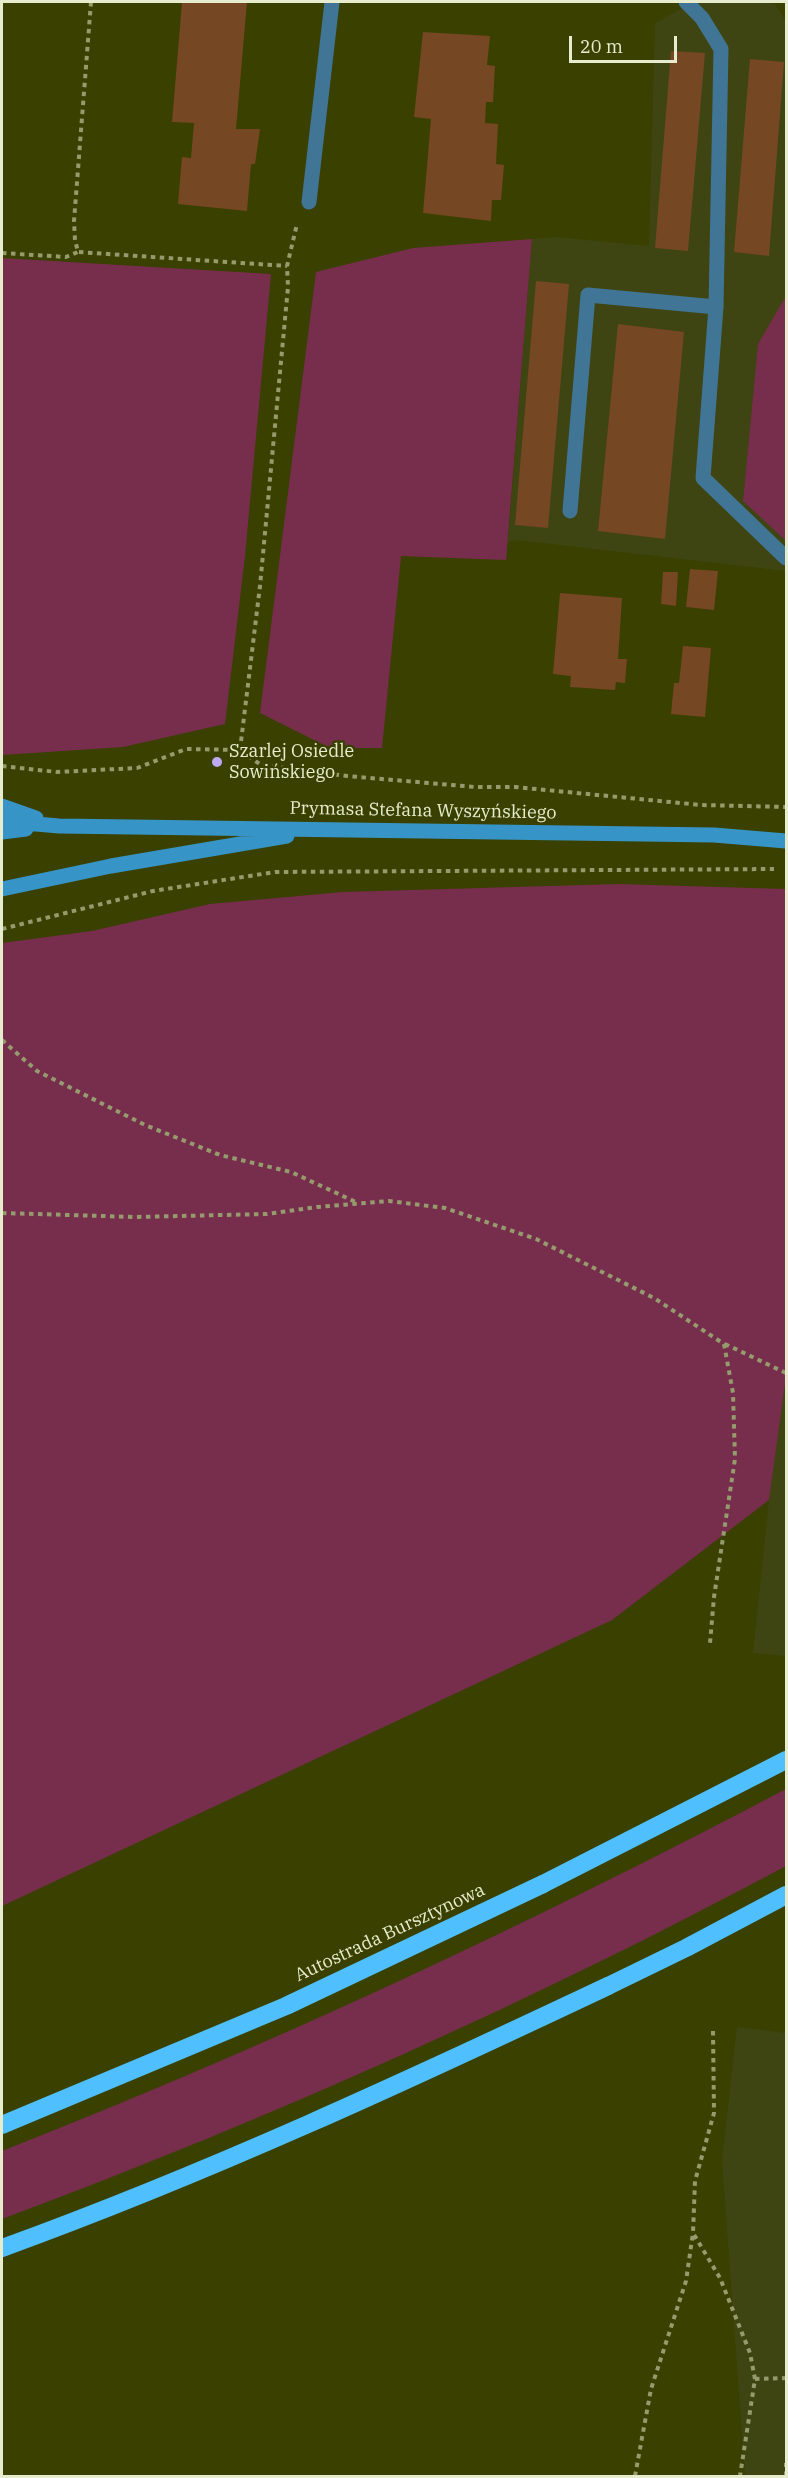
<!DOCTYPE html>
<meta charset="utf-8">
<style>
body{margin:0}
#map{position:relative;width:788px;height:2478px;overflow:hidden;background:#394000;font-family:"IBM Plex Serif",serif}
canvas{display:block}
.frame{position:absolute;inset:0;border:3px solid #e6eccd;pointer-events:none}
.scale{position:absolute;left:569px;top:36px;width:108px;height:27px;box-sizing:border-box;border:3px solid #e6eccd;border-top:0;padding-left:8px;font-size:18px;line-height:21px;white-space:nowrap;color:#e6eccd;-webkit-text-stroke:4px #394000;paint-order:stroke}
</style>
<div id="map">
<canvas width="788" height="2478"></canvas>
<div class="frame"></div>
<div class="scale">20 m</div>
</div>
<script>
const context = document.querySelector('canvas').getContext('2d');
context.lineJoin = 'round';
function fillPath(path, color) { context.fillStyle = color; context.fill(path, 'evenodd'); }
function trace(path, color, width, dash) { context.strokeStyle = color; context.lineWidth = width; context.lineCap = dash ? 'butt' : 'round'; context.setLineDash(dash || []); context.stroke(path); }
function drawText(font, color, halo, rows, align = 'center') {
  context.font = font + ' "IBM Plex Serif",serif'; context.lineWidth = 5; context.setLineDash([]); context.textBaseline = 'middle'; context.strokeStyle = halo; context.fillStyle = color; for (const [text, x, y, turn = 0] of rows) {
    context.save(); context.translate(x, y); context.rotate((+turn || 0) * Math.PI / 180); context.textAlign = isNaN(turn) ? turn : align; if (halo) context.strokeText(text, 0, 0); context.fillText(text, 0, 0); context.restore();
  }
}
fillPath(new Path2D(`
 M694 2H774L786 22V296L758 344 743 501 786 541V571L517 540 508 542 532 239 555 237 649 246 655 23Z
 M786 1377V1656L753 1653 769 1500Z
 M737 2027 786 2033V2476H745L722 2160Z`), '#3f4512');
fillPath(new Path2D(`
 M532 239 506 560 401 556 382 748H330L260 713 316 272 413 248Z
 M2 258 271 274 245 556 225 724 123 747 2 755Z
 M786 296V541L743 501 758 344Z
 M618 884 786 889V1377L769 1500 612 1620 2 1906V943L92 931 210 904 343 892Z
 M786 1789V1866C534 2001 270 2119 2 2219V2151C270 2046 532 1923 786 1789Z`), '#772e4d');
fillPath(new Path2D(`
 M182 2H247L236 129H260L255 164H251L247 211 178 204 182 157 191 158 194 123 172 122Z
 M423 32 490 36 487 65 495 66 493 102H486L485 123 498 124 496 164 504 165 501 200H492L491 221 423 213 431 119 414 117Z
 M671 51 705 53 688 251 655 248Z
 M750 59 784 62 769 256 734 252Z
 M536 281 569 284 548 528 515 525Z
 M618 324 684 332 665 539 598 531Z
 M690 569 718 571 714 610 686 607Z
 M663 572H678L676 606 661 604Z
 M560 593 622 598 618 659H627L625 683 616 682 615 690 570 687 571 676 553 674Z
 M683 646 711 648 705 717 671 714 674 683H679Z`), '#754723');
trace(new Path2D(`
 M91 2 74 221 75 240 78 252 287 266
 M2 253 66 257 78 252
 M240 750 260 586 288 287 287 266 297 224
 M2 766 57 772 137 768 186 749 240 750 261 765 347 776 475 787H515L701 805 786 807
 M2 929 153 891 275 872 774 869
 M2 1040 37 1071 145 1125 220 1155 291 1172 358 1203
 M2 1213 135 1217 267 1214 317 1207 389 1201 445 1208 536 1239 654 1298 724 1344 733 1393 735 1459 714 1597 710 1643
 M725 1344 786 1373
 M713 2031 714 2113 695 2181 693 2233 720 2278 750 2353 755 2379 740 2476
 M755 2379 786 2378
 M635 2476 651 2389 686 2281 693 2233
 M786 2476V2463`), '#959b6d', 4, [4.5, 4.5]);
trace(new Path2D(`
 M716 307 703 478 786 558`), '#407595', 15);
trace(new Path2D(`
 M309 202 332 2
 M570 511 588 295 716 307 721 49 702 18 686 2`), '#407595', 15);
trace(new Path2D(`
 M2 806 36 818
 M2 821 59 826 714 835 786 841
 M2 832 26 829
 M2 889 111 866 287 836`), '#3794c6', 15);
trace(new Path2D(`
 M2 2125 286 2006 543 1884
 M2 2248C209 2173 409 2080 608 1986`), '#4fc0fd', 18);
trace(new Path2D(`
 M543 1884 786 1760
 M608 1986 686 1948 786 1895`), '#4fc0fd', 18);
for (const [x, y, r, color] of [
 [217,762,6,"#bea9f5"]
]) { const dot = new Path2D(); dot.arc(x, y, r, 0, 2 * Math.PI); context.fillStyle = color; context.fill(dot); trace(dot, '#394000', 2); }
drawText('18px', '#e6eccd', '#394000', [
 ["Szarlej Osiedle",229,752],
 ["Sowińskiego",229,773]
], 'left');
drawText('18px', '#e6eccd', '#394000', [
 ["Prymasa Stefana Wyszyńskiego",423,811,1],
 ["Autostrada Bursztynowa",390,1933,-25]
]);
</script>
